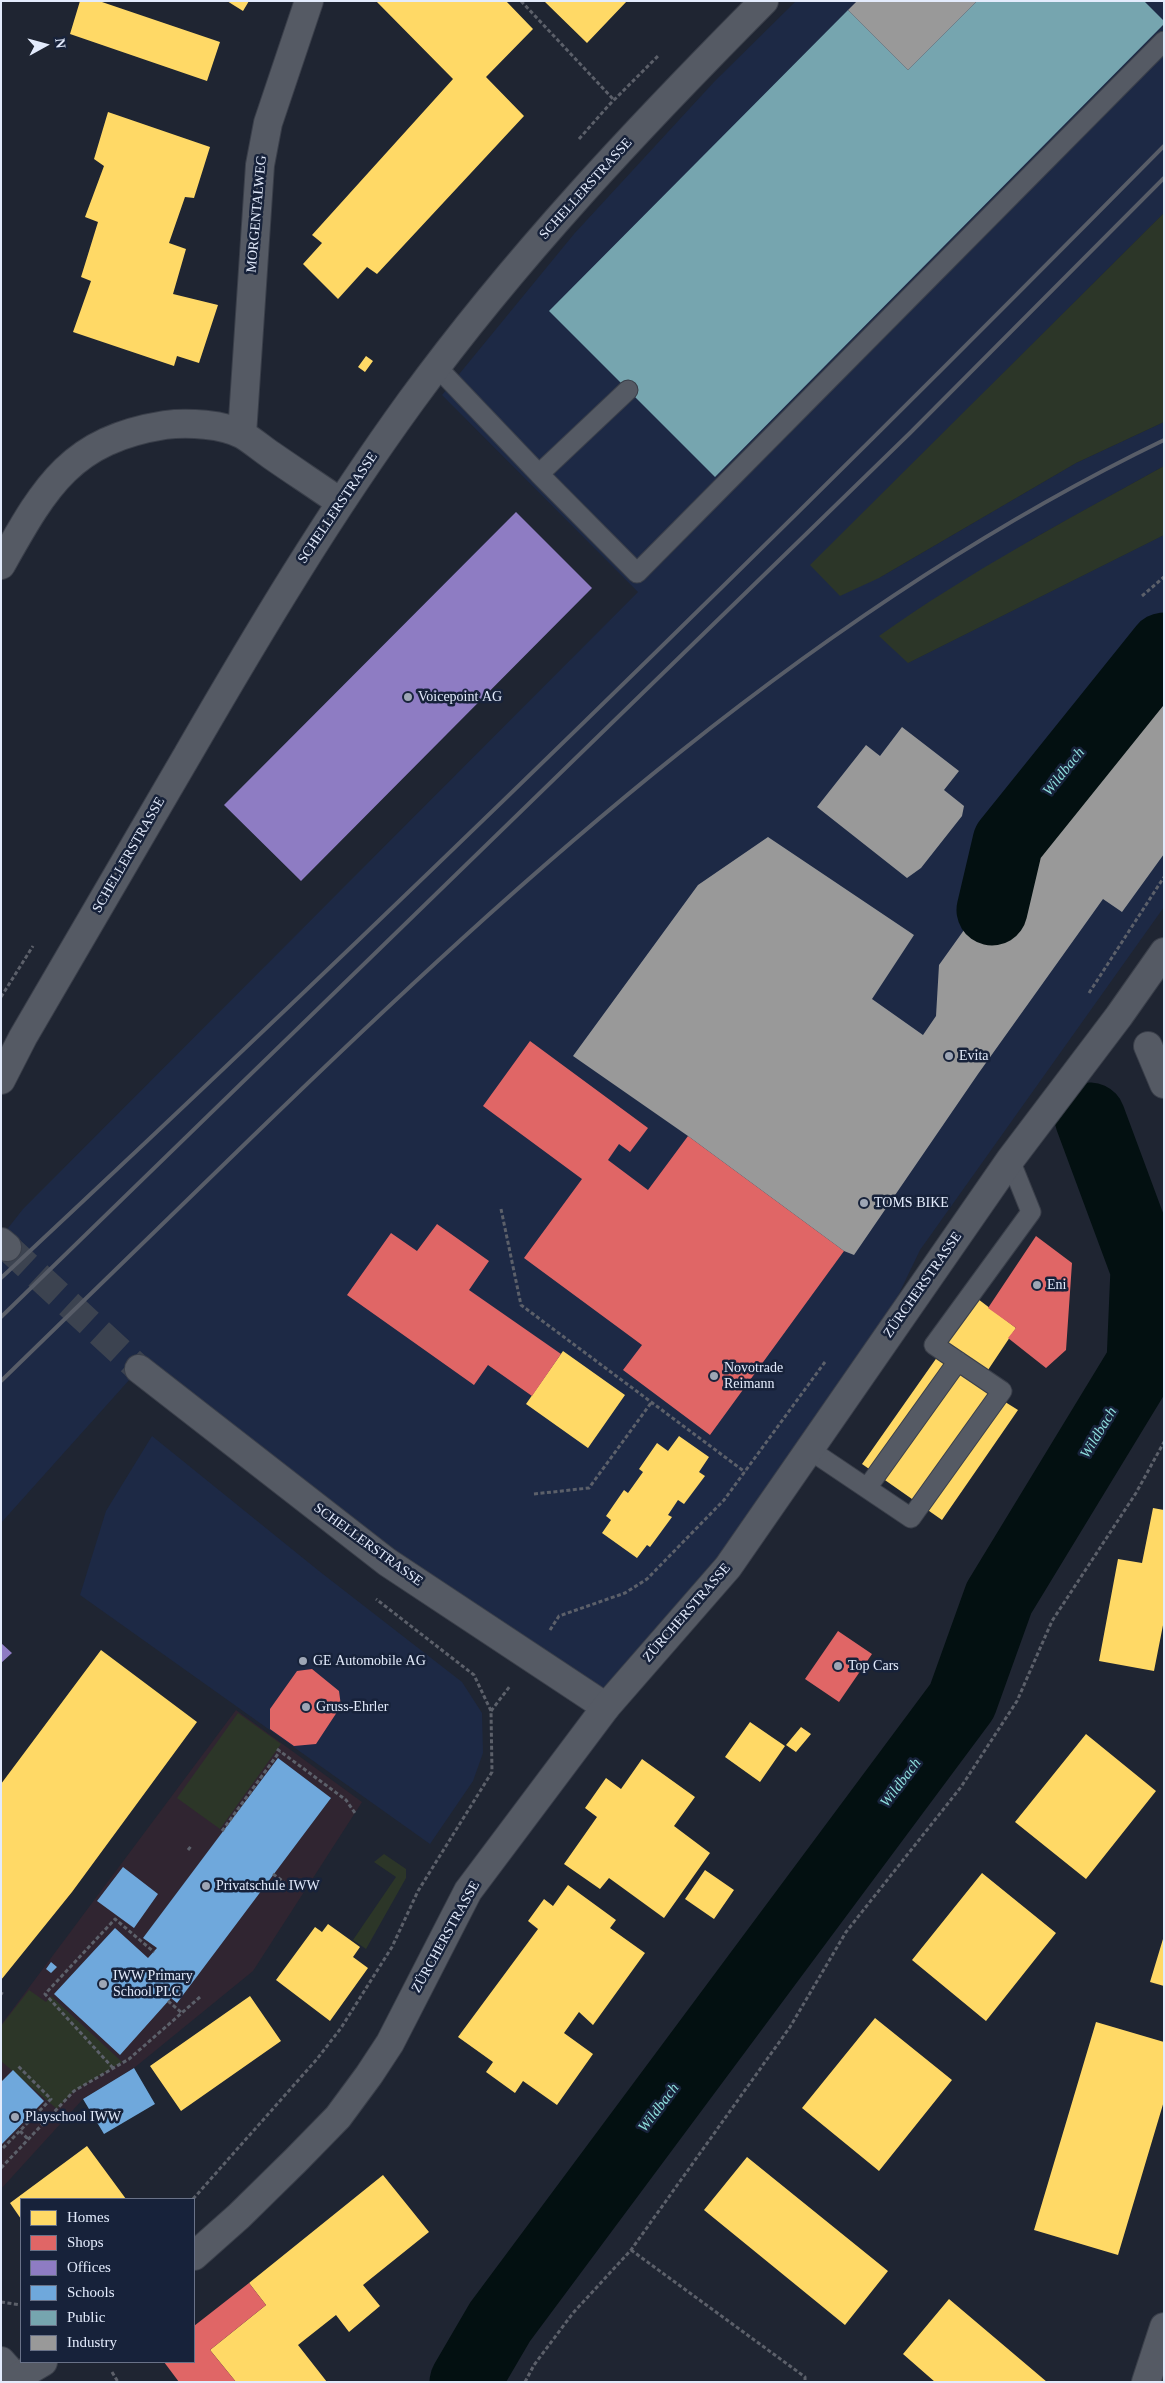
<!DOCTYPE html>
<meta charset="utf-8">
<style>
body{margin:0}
#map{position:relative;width:1165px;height:2383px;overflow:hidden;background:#1f2532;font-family:"Times New Roman",serif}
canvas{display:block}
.frame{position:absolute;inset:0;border:2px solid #e3ebfc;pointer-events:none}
.legend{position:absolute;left:20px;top:2198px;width:175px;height:165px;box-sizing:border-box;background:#17223a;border:1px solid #697288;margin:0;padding:6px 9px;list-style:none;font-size:15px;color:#e3ebfc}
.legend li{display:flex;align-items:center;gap:10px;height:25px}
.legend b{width:25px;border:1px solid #697288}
.north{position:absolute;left:20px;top:20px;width:50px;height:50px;-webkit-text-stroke:4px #17223a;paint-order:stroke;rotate:83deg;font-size:14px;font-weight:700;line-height:20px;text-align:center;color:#e3ebfc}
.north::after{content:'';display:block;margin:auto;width:18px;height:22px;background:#e3ebfc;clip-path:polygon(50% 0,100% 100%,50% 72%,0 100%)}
</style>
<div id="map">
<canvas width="1165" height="2383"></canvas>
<div class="frame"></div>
<ul class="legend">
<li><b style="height:14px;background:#ffd966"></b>Homes</li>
<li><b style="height:14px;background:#e06666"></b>Shops</li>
<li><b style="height:14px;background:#8e7cc3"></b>Offices</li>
<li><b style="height:14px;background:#6fa8dc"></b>Schools</li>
<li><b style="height:14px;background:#76a5af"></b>Public</li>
<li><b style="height:14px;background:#999"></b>Industry</li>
</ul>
<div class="north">N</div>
</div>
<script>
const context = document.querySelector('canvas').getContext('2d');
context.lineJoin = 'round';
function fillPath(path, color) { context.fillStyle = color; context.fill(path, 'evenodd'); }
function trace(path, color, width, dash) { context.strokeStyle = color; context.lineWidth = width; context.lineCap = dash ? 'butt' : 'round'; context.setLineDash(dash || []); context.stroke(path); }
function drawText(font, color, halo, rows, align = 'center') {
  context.font = font + ' "Times New Roman",serif'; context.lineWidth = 5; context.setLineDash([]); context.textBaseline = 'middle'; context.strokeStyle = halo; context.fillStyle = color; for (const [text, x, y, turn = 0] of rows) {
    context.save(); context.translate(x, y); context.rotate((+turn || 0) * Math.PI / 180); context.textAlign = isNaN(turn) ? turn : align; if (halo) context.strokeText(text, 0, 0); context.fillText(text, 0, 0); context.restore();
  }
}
fillPath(new Path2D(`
 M796 1H1164V213L811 565 879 578 1076 463 1164 422V466L1031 540 908 663 1164 535V907L920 1250 859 1377 606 1707 139 1369 1 1523V1237L23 1209 638 592 442 395 574 234 714 82Z
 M152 1436 319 1571 462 1682 482 1713 483 1753 473 1781 430 1844 80 1595 106 1511Z`), '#1d2945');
fillPath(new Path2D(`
 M236 1710 362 1802 253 1971 134 2068 83 2099 1 2189V2025Z`), '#302531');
fillPath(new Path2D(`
 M1164 213V422L1076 463 879 578 840 596 810 565Z
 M1164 466V535L908 663 879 636C969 572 1068 519 1164 466Z
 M238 1713 281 1744 220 1829 177 1798Z
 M384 1854 406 1869V1878L366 1949 353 1940 396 1877 374 1862Z
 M29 1990 46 2002 51 1996 122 2062 74 2091 57 2109 1 2061V2026Z`), '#2c3628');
fillPath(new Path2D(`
 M80 1H99L220 42 207 81 70 34Z
 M227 1H249L243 11Z
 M376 1H506L533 29 486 77 524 116 377 274 367 267 338 299 303 264 322 243 312 235 453 79Z
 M544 1H627L587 43Z
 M108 112 210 147 194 198 185 197 169 243 186 249 173 294 218 305 199 363 177 356 174 366 73 332 91 281 81 277 98 222 85 217 104 166 94 159Z
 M366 356 373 361 365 372 358 367Z
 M978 1299 1016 1328 978 1385 1018 1410 942 1520 862 1464Z
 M563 1351 625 1395 588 1448 526 1404Z
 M679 1436 709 1457 699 1472 705 1476 684 1504 678 1500 668 1515 672 1517 650 1547 647 1545 637 1558 602 1533 611 1520 606 1516 624 1490 628 1493 643 1472 639 1469 657 1443 668 1451Z
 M1153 1508 1164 1510V1620L1154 1671 1099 1661 1118 1559 1142 1563Z
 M101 1650 197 1722 72 1892 1 1980V1784Z
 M750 1722 785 1746 760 1782 725 1757Z
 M801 1727 811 1734 796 1752 786 1745Z
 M1086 1734 1156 1791 1086 1879 1015 1822Z
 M642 1759 695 1797 674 1826 710 1853 664 1918 609 1878 600 1889 564 1864 597 1817 585 1808 606 1778 621 1789Z
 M705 1870 734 1890 714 1919 685 1899Z
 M982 1873 1056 1933 986 2021 912 1960Z
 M568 1885 616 1920 610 1928 645 1953 593 2025 579 2012 564 2033 593 2054 557 2105 523 2081 515 2093 486 2072 493 2062 458 2037 538 1929 528 1921 544 1899 553 1906Z
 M328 1924 360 1947 353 1957 368 1968 330 2021 276 1980 315 1927 322 1932Z
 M1163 1939H1164V1986L1150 1982Z
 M250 1996 281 2041 181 2111 150 2066Z
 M875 2018 952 2080 879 2171 802 2108Z
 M1096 2022 1164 2042V2101L1118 2255 1034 2230Z
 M87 2146 126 2199H21V2219L10 2203Z
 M747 2157 888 2271 845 2325 704 2210Z
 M383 2175 429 2232 363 2285 380 2306 349 2332 336 2315 298 2345 327 2382H236L210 2350 266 2305 249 2283Z
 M949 2299 1047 2382H935L903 2354Z`), '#ffd966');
fillPath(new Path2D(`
 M530 1041 648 1128 630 1152 619 1144 608 1160 648 1190 688 1136 844 1251 710 1435 623 1370 642 1345 524 1258 582 1179 483 1106Z
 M437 1224 489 1261 469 1290 561 1354 532 1396 488 1365 474 1385 347 1295 391 1233 417 1251Z
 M1036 1236 1072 1263 1066 1350 1046 1368 1008 1338 1016 1328 988 1308Z
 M838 1631 872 1654 839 1702 805 1679Z
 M312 1669 339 1691 341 1706 316 1744 294 1746 270 1729V1709L297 1671Z
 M249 2283 266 2305 210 2350 236 2382H179L164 2362H194V2326Z`), '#e06666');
fillPath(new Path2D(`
 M516 512 592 588 301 881 224 805Z
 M1 1643 12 1653 1 1663Z`), '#8e7cc3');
fillPath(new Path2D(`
 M278 1758 331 1798 177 2003 171 1998 120 2055 54 1994 115 1928 148 1958 157 1948 143 1938Z
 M123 1867 158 1894 134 1928 97 1901Z
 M51 1962 57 1967 51 1973 46 1969Z
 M134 2068 155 2104 104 2134 83 2099Z
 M13 2070 44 2101 1 2145V2082Z`), '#6fa8dc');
fillPath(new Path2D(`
 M977 1H1144L1164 21V24L715 477 549 311 848 10 908 70Z`), '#76a5af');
fillPath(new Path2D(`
 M857 1H977L908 70 848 10Z
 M1164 679V854L1122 912 1103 899 978 1074 854 1255 844 1251 688 1136 573 1056 698 885 768 837 914 935 872 999 923 1035 936 1016 939 965 969 923 982 933Z
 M902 727 959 771 944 790 964 806 962 816 921 868 907 878 817 807 866 745 880 756Z`), '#999');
trace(new Path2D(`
 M992 910 1008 842 1164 648
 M465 2382 500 2322 962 1701 999 1598 1142 1363 1146 1269 1090 1118`), '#031011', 71);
trace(new Path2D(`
 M7 1247 139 1369`), '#3c4350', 28, [28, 14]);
const lane = new Path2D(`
 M436 366 539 474 628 390
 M539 474 637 573 1164 41
 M810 1450 911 1518 1002 1391 934 1345 1031 1212 1010 1160
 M867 1488 958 1361`);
const street = new Path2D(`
 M242 434 260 165 268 123 309 1
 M1 565C45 487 70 440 165 425 187 422 224 424 243 435 253 441 262 449 271 455 294 471 317 486 340 502
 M1148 1046 1164 1084
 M1 1080 23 1037C78 942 133 848 188 754 258 633 329 514 411 401 516 257 639 127 764 1
 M1 1242 7 1247
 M139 1369 387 1562 606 1707
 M1 2361 16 2378
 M1146 2382 1164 2327`);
const secondary = new Path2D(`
 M194 2256 239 2216 296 2160 338 2117 369 2075 390 2043 468 1891 606 1707 728 1567 1010 1160 1119 1016 1164 952
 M9 2382 43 2362`);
trace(lane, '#3a3f4a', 21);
trace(street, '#3a3f4a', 30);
trace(secondary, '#3a3f4a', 30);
trace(new Path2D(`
 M521 1 614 100
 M579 139 609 105 659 55
 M1142 596 1164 577
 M1089 993 1164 877
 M1 997 33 946
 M501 1209 521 1305 745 1472
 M534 1494 589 1488 651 1403
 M550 1630 559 1616 625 1593 647 1579 724 1500 825 1362
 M491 1711 510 1686
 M277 1749 346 1800 355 1813
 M222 1831 280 1751
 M188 1850 192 1845
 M273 1874 284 1882
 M1 1993 3 1994
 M168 2001 182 2013
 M113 2068 45 1994 115 1919 154 1952
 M20 2131 29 2140
 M3 2148 51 2099 18 2066
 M1 2168 74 2091 129 2059 200 1997
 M193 2199 317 2059 341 2028 392 1947 418 1891 492 1772 491 1711 474 1675 376 1599
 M631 2250 805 2377V2382
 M1 2302 21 2305
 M112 2372 118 2382
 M525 2382 534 2365 573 2313 631 2250 790 2027 846 1932 961 1787 1017 1701 1052 1621 1136 1493 1164 1442`), '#5c606a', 3, [4, 2.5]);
trace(lane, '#555a64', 19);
trace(street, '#555a64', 28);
trace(secondary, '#555a64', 28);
trace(new Path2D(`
 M1 1278C397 909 784 531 1164 146
 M1 1317 910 433 1164 178
 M1 1381C84 1300 167 1219 250 1139 526 871 815 609 1164 440`), '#585d68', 4);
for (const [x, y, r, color] of [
 [408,697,5,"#9ea6b5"],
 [949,1056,5,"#9ea6b5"],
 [864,1203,5,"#9ea6b5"],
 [1037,1285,5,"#9ea6b5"],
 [714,1376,5,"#9ea6b5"],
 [303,1661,5,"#9ea6b5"],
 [838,1666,5,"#9ea6b5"],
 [306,1707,5,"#9ea6b5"],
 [206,1886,5,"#9ea6b5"],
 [103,1984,5,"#9ea6b5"],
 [15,2117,5,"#9ea6b5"]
]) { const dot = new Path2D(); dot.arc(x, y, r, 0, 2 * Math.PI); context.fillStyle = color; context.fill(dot); trace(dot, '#17223a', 2); }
drawText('14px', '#e3ebfc', '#17223a', [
 ["SCHELLERSTRASSE",586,189,-48],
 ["MORGENTALWEG",257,214,-85],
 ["SCHELLERSTRASSE",338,508,-56],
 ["SCHELLERSTRASSE",129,855,-60],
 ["ZÜRCHERSTRASSE",923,1285,-55],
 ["SCHELLERSTRASSE",368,1545,36],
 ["ZÜRCHERSTRASSE",687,1613,-49],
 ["ZÜRCHERSTRASSE",446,1937,-61]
]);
drawText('14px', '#e3ebfc', '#17223a', [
 ["Voicepoint AG",418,697],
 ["Evita",959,1056],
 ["TOMS BIKE",874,1203],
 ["Eni",1047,1285],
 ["Novotrade",724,1368],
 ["Reimann",724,1384],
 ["GE Automobile AG",313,1661],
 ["Top Cars",848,1666],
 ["Gruss-Ehrler",316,1707],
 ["Privatschule IWW",216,1886],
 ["IWW Primary",113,1976],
 ["School PLC",113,1992],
 ["Playschool IWW",25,2117]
], 'left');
drawText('italic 15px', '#8edddc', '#17223a', [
 ["Wildbach",1064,772,-51],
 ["Wildbach",1099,1433,-59],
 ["Wildbach",901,1783,-53],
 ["Wildbach",659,2108,-53]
]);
</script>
